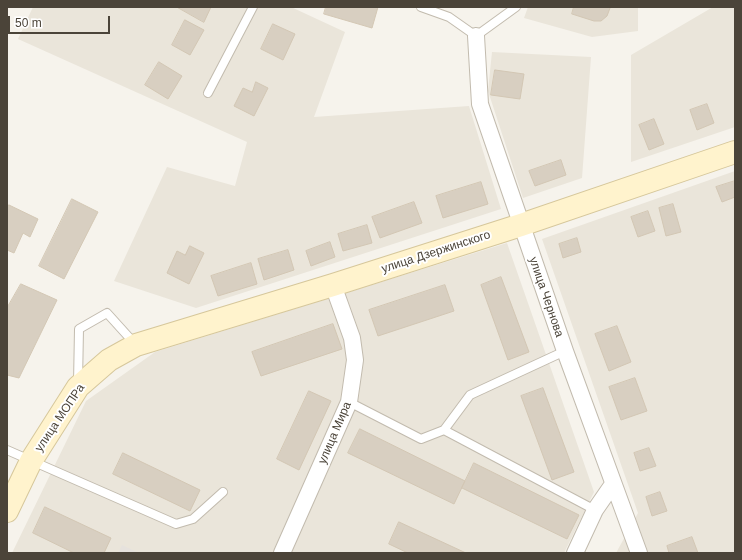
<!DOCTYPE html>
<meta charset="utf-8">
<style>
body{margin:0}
#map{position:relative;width:742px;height:560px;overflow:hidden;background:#f6f3ec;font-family:Arial,sans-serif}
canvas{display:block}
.frame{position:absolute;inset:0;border:8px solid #4b4439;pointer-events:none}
.scale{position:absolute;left:8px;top:16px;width:102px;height:18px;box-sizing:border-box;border:2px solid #4b4439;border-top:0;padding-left:5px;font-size:12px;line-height:14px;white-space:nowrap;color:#4b4439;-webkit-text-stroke:3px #fff;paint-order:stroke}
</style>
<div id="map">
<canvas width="742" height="560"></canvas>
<div class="frame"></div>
<div class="scale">50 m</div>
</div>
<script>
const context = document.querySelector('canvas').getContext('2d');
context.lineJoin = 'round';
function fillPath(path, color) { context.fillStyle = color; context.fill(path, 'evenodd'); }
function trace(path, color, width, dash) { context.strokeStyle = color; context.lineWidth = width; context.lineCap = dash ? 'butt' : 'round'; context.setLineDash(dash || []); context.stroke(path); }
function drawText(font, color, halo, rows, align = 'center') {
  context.font = font + ' Arial,sans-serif'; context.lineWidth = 4; context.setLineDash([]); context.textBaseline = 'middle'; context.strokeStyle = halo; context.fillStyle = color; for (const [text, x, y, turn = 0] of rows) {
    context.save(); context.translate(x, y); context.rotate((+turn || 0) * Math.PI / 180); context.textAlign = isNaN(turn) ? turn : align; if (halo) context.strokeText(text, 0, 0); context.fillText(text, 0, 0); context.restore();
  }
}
fillPath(new Path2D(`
 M33 7H291L345 32 314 117 469 106 501 209 196 308 114 281 167 167 235 186 247 142 18 39Z
 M528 7H638V31L592 37 524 18Z
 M713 7H735V127L631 162V55Z
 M492 52 591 57 582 178 523 198 488 91Z
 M735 171V553H616L638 513 542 239Z
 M507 243 594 492 564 553H12L86 401 155 352Z`), '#eae5da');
fillPath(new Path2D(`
 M122 545 139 553H118Z`), '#e6e2dd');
const building = new Path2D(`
 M177 7H211L204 22Z
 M326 7H378L372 28 324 14Z
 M574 7H610V8L607 16 601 21H594L572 14Z
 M185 20 204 30 190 55 172 45Z
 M273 24 295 34 283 60 261 49Z
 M159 62 182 76 168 99 145 85Z
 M495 70 524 74 520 99 491 95Z
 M256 82 268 88 254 116 234 106 243 88 252 92Z
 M707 104 714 123 697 130 690 110Z
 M654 119 664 144 649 150 639 125Z
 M561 160 566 175 535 186 529 171Z
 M735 181V197L722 202 716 187Z
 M481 182 488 204 443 218 436 196Z
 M72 199 98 212 64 279 39 266Z
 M414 202 422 223 380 238 372 217Z
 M673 204 681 232 666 236 659 208Z
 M9 205 38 219 30 237 23 233 14 253 7 250V208Z
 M648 211 655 231 638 237 631 217Z
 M367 225 372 243 343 251 338 234Z
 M577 238 581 252 563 258 559 244Z
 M330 242 335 257 311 266 306 251Z
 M190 246 204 253 189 284 167 273 177 251 185 255Z
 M288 250 294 270 264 280 258 259Z
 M251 263 257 284 218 296 211 276Z
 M501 277 529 352 508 360 481 285Z
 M21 284 57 300 19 378 7 375V308Z
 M445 285 454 311 378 336 369 310Z
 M333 324 342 349 261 376 252 352Z
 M617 326 631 362 609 371 595 334Z
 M635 378 647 411 621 420 609 387Z
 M543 388 574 472 552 480 521 396Z
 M309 391 331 401 299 470 277 459Z
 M360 429 465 481 454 504 348 453Z
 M649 448 656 466 640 471 634 453Z
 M123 453 200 490 190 511 113 474Z
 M474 463 579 515 567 539 462 488Z
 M660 492 667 511 652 516 646 497Z
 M45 507 111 538 104 553H74L33 533Z
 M399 522 466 553H408L389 544Z
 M692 537 698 553H669L667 546Z`);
fillPath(building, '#d8cfc1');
trace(building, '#d3c7b4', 1);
const lane = new Path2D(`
 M421 7 449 17 476 36 516 7
 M208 93 253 7
 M78 383 79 329 107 313 135 344
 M349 402 421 439 444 430 595 510
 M444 430 470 395 565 351
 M7 450 176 524 193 519 223 492`);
const street = new Path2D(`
 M476 36 480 104 565 351 639 553
 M282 553 349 402 355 360 352 338 333 285
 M575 553 595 510 613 484`);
const secondary = new Path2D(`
 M7 511 31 461 78 387 109 360 136 345 333 285 521 225 735 152`);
trace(lane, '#c2bbae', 10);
trace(street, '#c2bbae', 18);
trace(secondary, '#d6c79b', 24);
trace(lane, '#fff', 8);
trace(street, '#fff', 16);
trace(secondary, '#fff3cd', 22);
drawText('12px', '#4b4439', '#fff', [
 ["улица Дзержинского",436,252,-18],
 ["улица Чернова",546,297,71],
 ["улица МОПРа",60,418,-56],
 ["улица Мира",335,433,-67]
]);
</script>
